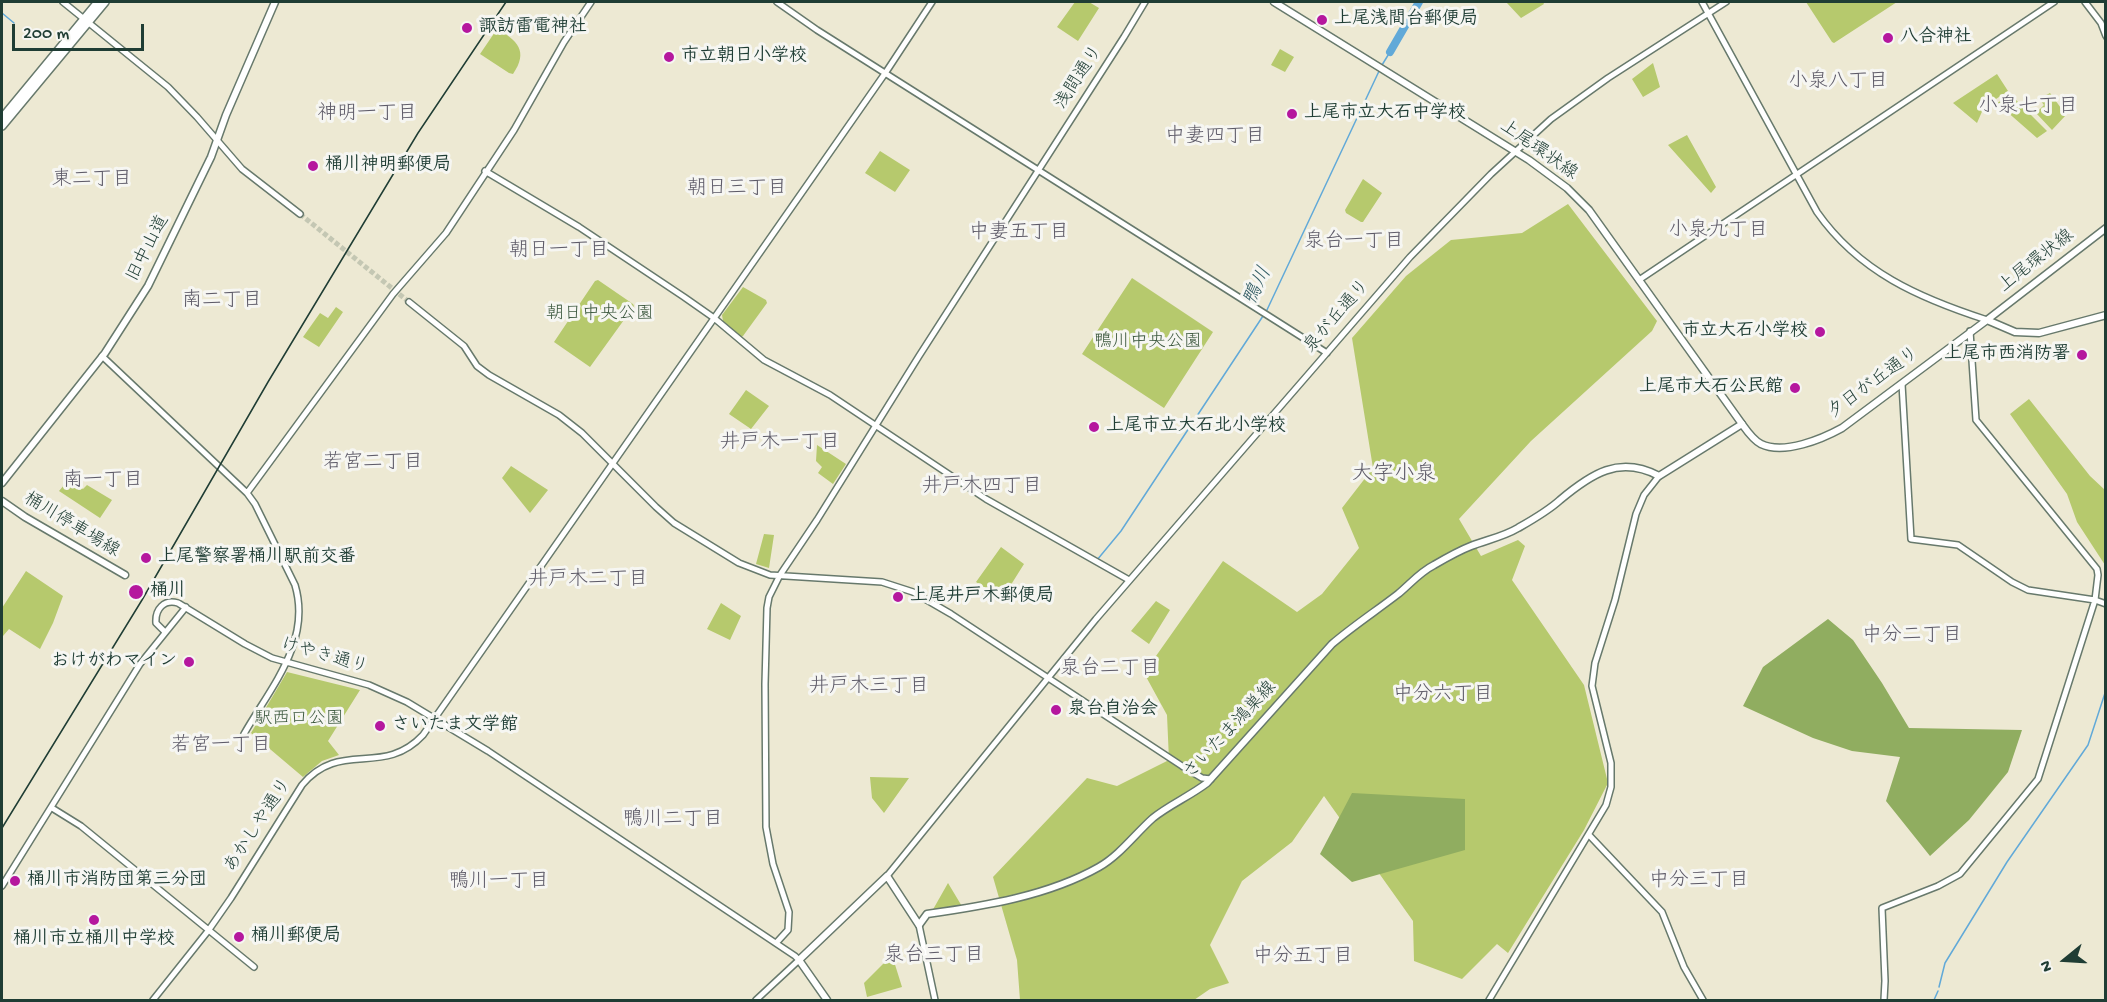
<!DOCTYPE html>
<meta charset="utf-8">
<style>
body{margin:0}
#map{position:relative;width:2107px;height:1002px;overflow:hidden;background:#ede9d3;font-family:"Gochi Hand",sans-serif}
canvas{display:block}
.frame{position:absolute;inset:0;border:3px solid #1f3d34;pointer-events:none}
.north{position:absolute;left:2035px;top:930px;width:60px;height:60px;-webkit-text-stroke:4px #f6f6f2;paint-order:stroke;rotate:252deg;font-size:16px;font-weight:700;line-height:24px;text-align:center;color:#1f3d34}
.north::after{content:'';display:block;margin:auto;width:21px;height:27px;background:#1f3d34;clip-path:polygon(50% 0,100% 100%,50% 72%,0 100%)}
.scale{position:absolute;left:12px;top:24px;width:132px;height:27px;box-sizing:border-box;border:3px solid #1f3d34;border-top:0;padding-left:8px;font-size:18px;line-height:21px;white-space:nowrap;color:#1f3d34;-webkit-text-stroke:4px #f6f6f2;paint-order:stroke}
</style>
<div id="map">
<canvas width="2107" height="1002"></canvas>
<div class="frame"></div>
<div class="north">N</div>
<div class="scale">200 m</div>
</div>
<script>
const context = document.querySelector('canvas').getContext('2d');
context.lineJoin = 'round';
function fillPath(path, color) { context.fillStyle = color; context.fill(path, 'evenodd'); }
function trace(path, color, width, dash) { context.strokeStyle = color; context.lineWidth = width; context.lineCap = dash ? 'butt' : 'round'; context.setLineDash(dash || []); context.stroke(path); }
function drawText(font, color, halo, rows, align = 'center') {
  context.font = font + ' "Gochi Hand","Klee One",sans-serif'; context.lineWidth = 6; context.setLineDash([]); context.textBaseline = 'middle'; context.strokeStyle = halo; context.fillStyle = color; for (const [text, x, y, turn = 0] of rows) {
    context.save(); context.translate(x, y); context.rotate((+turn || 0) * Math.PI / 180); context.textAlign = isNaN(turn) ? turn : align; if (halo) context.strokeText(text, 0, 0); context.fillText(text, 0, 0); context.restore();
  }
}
fillPath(new Path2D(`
 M1075 2H1089L1099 8 1078 41 1057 27Z
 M1506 2H1543L1544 4 1521 18Z
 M1806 2H1897L1834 43 1832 42Z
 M497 29C517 40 529 51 513 74L509 73 480 54Z
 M1280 49 1294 57 1285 72 1271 65Z
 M1653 63 1660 87 1643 97 1632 79Z
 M1997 74 2008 91 1984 107 1977 123 1953 103Z
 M2050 93 2066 115 2052 130 2036 113 2044 105 2039 99Z
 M2011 95 2047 131 2037 138 1997 103Z
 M1687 135 1716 187 1711 193 1668 145Z
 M880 151 910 170 895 192 865 173Z
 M1363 179 1382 193 1363 222H1361L1346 213 1345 210Z
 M1568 204 1657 321 1652 331 1531 441 1459 519 1481 556 1518 540 1525 546 1512 580 1584 685 1608 783 1584 830 1508 953 1497 944 1462 979 1414 961 1413 921 1324 796 1292 842 1242 881 1210 945 1229 983 1210 989 1194 1000H1020L1017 960 993 877 1087 778 1117 786 1169 760 1167 715 1144 673 1223 561 1297 612 1322 594 1359 548 1342 508 1373 468 1352 338 1406 276 1451 240 1522 233Z
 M1132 278 1213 332 1164 408 1082 354Z
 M598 280 633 304 634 306 590 367 554 342 595 281Z
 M743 287 766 300 767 303 743 336 741 337 723 321 722 315Z
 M336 307 343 312 319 347 303 337 320 313 328 318Z
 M746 390 769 406 751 429 729 414Z
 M2029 399 2090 476 2105 490V565L2077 522 2067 494 2010 414Z
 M817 445 846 464 833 484 818 473 822 467 816 461Z
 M511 466 548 490 530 513 502 478Z
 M69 479 83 489 87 485 112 500 100 518 59 491Z
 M764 534 774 535 769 568 756 564Z
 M1001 547 1024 564 1002 599 976 582Z
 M26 571 63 596 53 623 40 649 9 629 3 636 2 635V608Z
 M1156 601 1170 610 1149 644 1131 631Z
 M721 603 741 616 730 640 707 629Z
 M287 672 360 690 328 741 339 755 322 761 303 777 251 733Z
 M870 777 909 778 884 813 872 798Z
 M948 883 963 908 931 913Z
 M892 955 902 987 867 997 864 983Z`), '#b6c96d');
fillPath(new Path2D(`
 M1828 619 1853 640 1882 683 1909 728 2022 730 2008 772 1969 820 1930 856 1886 801 1900 757 1852 751 1813 738 1743 706 1763 667Z
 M1352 793 1465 799V850L1352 882 1320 854Z`), '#90ad60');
trace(new Path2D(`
 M2 13 14 23
 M1382 65 1390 52
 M1266 312 1380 69
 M1097 560 1121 531 1263 316
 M1939 987 1945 963 2007 862 2088 745 2106 690
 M1934 1000 1938 991`), '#61a9d8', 1.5);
trace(new Path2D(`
 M1390 52 1419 2`), '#61a9d8', 8);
trace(new Path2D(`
 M300 214 409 302`), '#c4c7b3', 5, [5, 2.5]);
const tertiary = new Path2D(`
 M63 2 168 87 197 117 242 169 300 214
 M777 2 817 30 1327 353
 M1702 2 1817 212C1859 272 1919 298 1987 320
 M2085 2 2101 23 2106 36
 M485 171 579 227 684 297 714 318 764 360 830 395 986 499 1129 580
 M1639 280 2054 2
 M409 302 464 346 477 366 489 375 559 415 582 433 656 507 674 523 739 563 770 575 882 582 913 592 951 614 1182 766 1202 778 1211 779
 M102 356 247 493 255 504 295 585C312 642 270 688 244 734
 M1902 384 1911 539 1958 545 2012 582 2028 590 2095 600 2106 604
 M247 493 393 294 446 233 514 130 564 42 591 2
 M164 631 156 623C155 609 164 599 178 603L245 644 272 658 369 685 407 702 488 751 795 956 799 960 756 1000
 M52 808 81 826 254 967
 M1589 835 1662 912 1684 967 1703 1000
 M887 876 1096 619 1410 257 1491 174 1551 119 1608 78 1726 2
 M2 886 140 664 186 607
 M919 925 935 1000
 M777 942 788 930 789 912 773 864 766 827 765 684 767 608 769 597 780 575 817 520 919 356 1124 37 1145 2
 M153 1000 208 931 231 898 302 785C340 739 383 778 423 735L886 72 932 2
 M1489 1000 1606 805 1611 787V763L1592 686 1595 663 1615 600 1636 514 1644 495 1659 476
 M1884 1000 1885 981 1882 908 1938 886 1960 874 2038 779 2095 600 2098 575 2097 569 1976 420 1970 331`);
const secondary = new Path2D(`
 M1274 2 1529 160 1567 188 1589 210 1742 424
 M1987 320 2106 228
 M2 483 105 353 148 286 211 157 226 115 275 2
 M2 501 25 517 125 575`);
const primary = new Path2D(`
 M827 1000 799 960 887 876 919 925 927 914C984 906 1048 896 1099 867 1120 855 1135 834 1153 818 1169 805 1190 796 1207 783L1332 644C1353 626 1376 611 1398 594 1410 584 1420 572 1434 565 1446 558 1458 551 1471 546 1486 540 1503 537 1518 528 1532 520 1548 511 1560 500 1591 474 1619 455 1659 476L1742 424C1747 431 1753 440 1761 444 1784 455 1822 439 1842 428L1987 320 2015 332 2039 333 2106 315`);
const trunk = new Path2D(`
 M3 117 98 2
 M2 126 105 2`);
trace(tertiary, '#67796c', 8);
trace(secondary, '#67796c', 9);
trace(primary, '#67796c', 9);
trace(trunk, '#67796c', 10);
trace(tertiary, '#fff', 5);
trace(secondary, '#fff', 6);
trace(primary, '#fff', 6);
trace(trunk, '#fff', 7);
trace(new Path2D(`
 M2 828 142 600 268 382 418 133 506 2`), '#1f3d34', 1.5);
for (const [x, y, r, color] of [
 [1322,20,6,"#b5179e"],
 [467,28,6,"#b5179e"],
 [1888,38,6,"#b5179e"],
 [669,57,6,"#b5179e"],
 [1292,114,6,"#b5179e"],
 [313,166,6,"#b5179e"],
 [1820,332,6,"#b5179e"],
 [2082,355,6,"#b5179e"],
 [1795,388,6,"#b5179e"],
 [1094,427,6,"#b5179e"],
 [146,558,6,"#b5179e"],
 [136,592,8,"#b5179e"],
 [898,597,6,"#b5179e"],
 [189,662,6,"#b5179e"],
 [1056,710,6,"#b5179e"],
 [380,726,6,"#b5179e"],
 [15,881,6,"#b5179e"],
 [94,920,6,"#b5179e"],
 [239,937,6,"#b5179e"]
]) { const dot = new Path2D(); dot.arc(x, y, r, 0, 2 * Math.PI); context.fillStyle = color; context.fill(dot); trace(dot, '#f6f6f2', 2); }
drawText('bold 18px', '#1f3d34', '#f6f6f2', [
 ["上尾浅間台郵便局",1334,20],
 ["諏訪雷電神社",479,28],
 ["八合神社",1900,38],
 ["市立朝日小学校",681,57],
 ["上尾市立大石中学校",1304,114],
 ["桶川神明郵便局",325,166],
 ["市立大石小学校",1808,332,"right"],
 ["上尾市西消防署",2070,355,"right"],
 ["上尾市大石公民館",1783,388,"right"],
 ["上尾市立大石北小学校",1106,427],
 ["上尾警察署桶川駅前交番",158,558],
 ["桶川",150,592],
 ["上尾井戸木郵便局",910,597],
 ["おけがわマイン",177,662,"right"],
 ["泉台自治会",1068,710],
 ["さいたま文学館",392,726],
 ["桶川市消防団第三分団",27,881],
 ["桶川郵便局",251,937],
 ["桶川市立桶川中学校",94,940,"center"]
], 'left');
drawText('18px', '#1f3d34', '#f6f6f2', [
 ["浅間通り",1080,78,-57],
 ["上尾環状線",1538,151,35],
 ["旧中山道",149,249,-63],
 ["上尾環状線",2037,262,-38],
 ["泉が丘通り",1338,317,-49],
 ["夕日が丘通り",1874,384,-36],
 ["桶川停車場線",71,526,31],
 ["けやき通り",324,657,16],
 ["さいたま鴻巣線",1231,731,-47],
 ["あかしや通り",259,826,-57]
]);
drawText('18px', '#3d593f', '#f6f6f2', [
 ["朝日中央公園",600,315],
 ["鴨川中央公園",1148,343],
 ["駅西口公園",299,720]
]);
drawText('20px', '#5e5b68', '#f6f6f2', [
 ["小泉八丁目",1838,83],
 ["小泉七丁目",2028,108],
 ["神明一丁目",367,115],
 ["中妻四丁目",1215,138],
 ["東二丁目",92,181],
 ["朝日三丁目",737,190],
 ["小泉九丁目",1718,232],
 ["中妻五丁目",1019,234],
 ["泉台一丁目",1354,243],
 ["朝日一丁目",559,252],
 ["南二丁目",222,302],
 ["井戸木一丁目",780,444],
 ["若宮二丁目",373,464],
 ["南一丁目",103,482],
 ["井戸木四丁目",982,488],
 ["井戸木二丁目",588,581],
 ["中分二丁目",1912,637],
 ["泉台二丁目",1110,670],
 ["井戸木三丁目",869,688],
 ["中分六丁目",1443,696],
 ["若宮一丁目",221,747],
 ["鴨川二丁目",673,821],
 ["中分三丁目",1699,882],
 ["鴨川一丁目",499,883],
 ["泉台三丁目",934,957],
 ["中分五丁目",1303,958]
]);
drawText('italic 20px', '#335d65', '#f6f6f2', [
 ["鴨川",1259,287,-64]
]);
drawText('21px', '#5e5b68', '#f6f6f2', [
 ["大字小泉",1394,476]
]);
</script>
